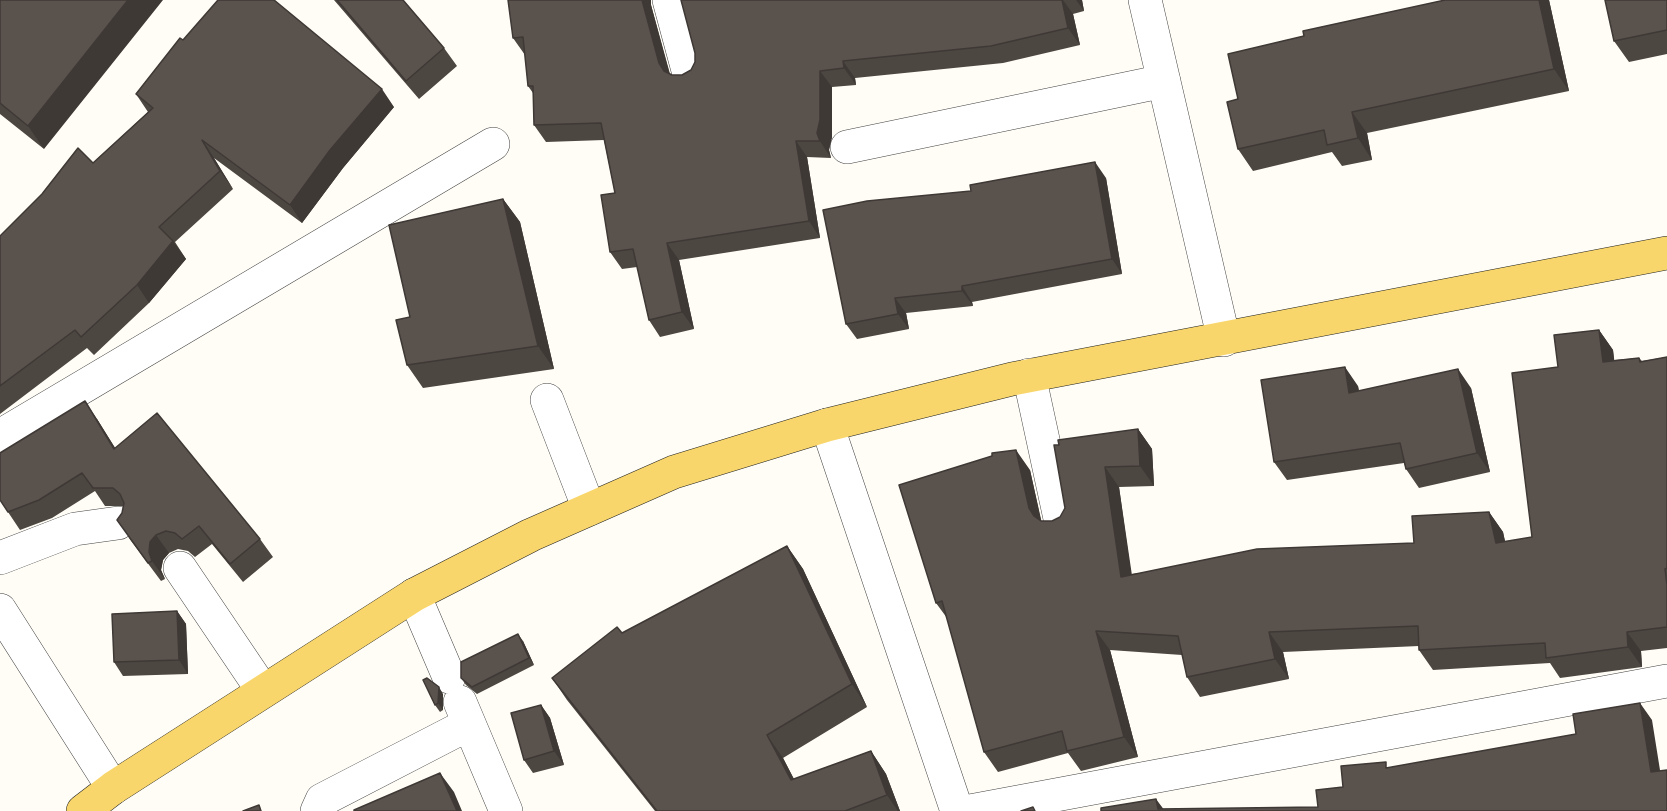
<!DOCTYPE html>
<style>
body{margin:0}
canvas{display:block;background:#fffdf5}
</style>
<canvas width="1667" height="811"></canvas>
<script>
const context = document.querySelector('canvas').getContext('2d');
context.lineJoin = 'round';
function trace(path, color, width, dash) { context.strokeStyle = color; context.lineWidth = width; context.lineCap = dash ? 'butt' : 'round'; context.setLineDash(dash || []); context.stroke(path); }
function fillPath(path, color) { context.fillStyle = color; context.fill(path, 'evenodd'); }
const minor = new Path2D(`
 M669 0 689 74
 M1145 0 1224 340
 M847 147 1164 81
 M1029 375 1061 523
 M547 400 589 509
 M827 425 957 811
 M0 436 493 144
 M0 558 75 529 118 523
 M180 568 263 691
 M414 595 449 677
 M0 610 113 788
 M460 702 506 811
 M317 811 322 800 469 724
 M970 811 1667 681`);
const major = new Path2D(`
 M83 811 113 788 414 595 531 535 674 472 827 425 1012 379 1667 253`);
trace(minor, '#444', 34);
trace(major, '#222', 34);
trace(minor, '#fff', 33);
trace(major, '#f9d66b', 33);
fillPath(new Path2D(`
 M0 0 44 149 0 114Z
 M334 0H403L444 48 457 66 419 99Z
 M681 0H1082L1084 11 1073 14 1080 45 1003 63 855 78 856 85 832 87V137L829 150 831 158 807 157 820 238 679 260 694 329 660 337 649 320 637 267 622 269 610 252 615 193 604 140 546 142 534 125 533 93 528 86 525 55 513 38 651 5 670 74 672 75H682L691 70 695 62V53Z
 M1445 0H1549L1569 91 1367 133 1372 160 1342 166 1332 152 1253 171 1238 149V99L1304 36Z
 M1667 0V54L1629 62 1614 41Z
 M183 40 394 107 343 168 302 223 214 158 233 189 175 242 186 259 149 303 94 355 87 348 0 414V236L93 163 148 112 136 94Z
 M1106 178 1122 274 972 302 973 306 906 313 909 329 857 339 846 324Z
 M503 199 520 222 554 369 423 388 407 365 410 317Z
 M1599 330 1613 350 1614 360 1639 358 1642 361 1667 357V648L1641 651 1642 667 1560 678 1550 663 1433 670 1419 650V646L1283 652 1289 679 1200 697 1187 677 1182 655 1110 650 1138 757 1081 771 1068 753 998 772 984 752 947 618 936 603 1030 470 1041 521H1052L1060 517 1138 429 1152 449 1154 486 1119 487 1131 574 1414 543 1489 512 1503 532 1505 542 1532 537 1558 367Z
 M1358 386 1359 391 1471 388 1490 472 1419 488 1406 469 1404 463 1287 480 1274 462Z
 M97 419 115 448 260 539 273 557 243 582 212 544 195 557 188 551 178 549 169 553 163 560 161 570 165 579 161 581 129 538 122 513 124 506H105L95 491 52 518 20 530 8 512Z
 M787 546 803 569 867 707 783 758 794 779 871 751 886 774 900 811H655L567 700 552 678Z
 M177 611 186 624 188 674 123 676 114 662Z
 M523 641 534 665 477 694 466 685 461 678Z
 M443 694V710L440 712 435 705Z
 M541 705 550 718 564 765 533 773 524 760Z`), '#4d4742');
fillPath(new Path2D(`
 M128 0H163L44 149 28 126Z
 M642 0H651V5L671 79 676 88 659 63Z
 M1062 0H1063L1073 14 1080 45 1068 28Z
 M1076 0H1082L1084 11Z
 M1539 0H1549L1569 91 1554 69Z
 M843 61 855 78 856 85 844 68Z
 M820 71 832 87V137L829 150 831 158 820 141 817 133Z
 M382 89 394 107 343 168 302 223 290 205 330 150Z
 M1352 112 1367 133 1372 160 1358 138Z
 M202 140 214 158 233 189 220 171Z
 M796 141 807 157 820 238 809 221Z
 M1095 162 1106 178 1122 274 1112 259Z
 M503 199 520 222 554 369 538 346Z
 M173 241 186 259 149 303 137 285Z
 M667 243 679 260 694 329 682 312Z
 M962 286 972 302 973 306 962 291Z
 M895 298 906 313 909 329 898 314Z
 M1599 330 1613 350 1617 382 1603 362Z
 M1345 367 1358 386 1362 412 1349 393Z
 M1458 369 1471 388 1490 472 1477 453Z
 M85 401 97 419 127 467 114 449Z
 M1138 429 1152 449 1154 486 1140 466Z
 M1016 450 1030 470 1043 528 1034 516 1029 508Z
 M1105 467 1119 487 1135 596 1121 577Z
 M1489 512 1503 532 1510 563 1496 543Z
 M156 535 169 553 163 560 161 570 165 579 152 561 149 552 150 542Z
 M787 546 803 569 867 707 852 684Z
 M177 611 186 624 188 674 179 660Z
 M1096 631 1110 650 1138 757 1124 737Z
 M1269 632 1283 652 1289 679 1275 659Z
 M1627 632 1641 651 1642 667 1628 647Z
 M518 634 523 641 534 665 529 658Z
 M439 687 443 694V710L438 703Z
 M1640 703 1652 720 1663 789 1651 772Z
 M541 705 550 718 564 765 554 751Z
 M767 735 783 758 806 803 791 780Z
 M871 751 886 774 900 811H898L887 795Z
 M440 773 454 792 462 811H457Z
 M1156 799 1165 811 1158 809Z`), '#3f3936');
const building = new Path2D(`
 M0 0H128L28 126 0 103Z
 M218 0H274L382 89 330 150 290 205 202 140 220 171 159 227 173 241 137 285 81 337 75 330 0 386V236L42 194 78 148 93 163 153 108 136 94 180 38 183 40Z
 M337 0H403L444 48 406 81Z
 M508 0H642L659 63 664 71 672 75H682L691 70 695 62V53L681 0H1062L1068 28 991 46 843 61 844 68 820 71V120L817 133 820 141H796L809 221 667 243 682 312 649 320 633 249 610 252 601 195 615 193 601 123 534 125 533 86H528L523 37 513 38Z
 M1445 0H1539L1554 69 1352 112 1358 138 1327 145 1324 130 1238 149 1227 102 1238 99 1228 54 1304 36 1303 31Z
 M1605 0H1667V30L1614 41Z
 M1095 162 1112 259 962 286V291L895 298 898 314 846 324 823 210 867 201 971 191 970 185Z
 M503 199 538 346 407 365 396 320 410 317 389 225Z
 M1599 330 1603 362 1639 358 1640 362 1667 357V568L1665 569 1667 585V627L1627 632 1628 647 1546 658 1545 643 1419 650 1418 626 1269 632 1275 659 1187 677 1178 636 1096 631 1124 737 1067 751 1062 731 984 752 942 601 936 603 899 485 992 456V453L1016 450 1029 508 1034 516 1041 521H1052L1060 517 1065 508 1054 445H1059L1058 440 1138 429 1140 466 1105 467 1121 577 1257 549 1414 543 1412 516 1489 512 1496 543 1532 537 1512 373 1558 367 1554 335Z
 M1345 367 1349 393 1458 369 1477 453 1406 469 1400 443 1274 462 1261 380Z
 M85 401 114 449 157 413 260 539 230 564 199 526 182 539 175 533 166 531 156 535 150 542 149 552 152 561 148 563 117 520 122 513 124 503 120 494 113 488H93L82 473 39 500 8 512 0 500V453Z
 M787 546 852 684 767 735 791 780 871 751 887 795 845 811H657L552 678 617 627 622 633Z
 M177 611 179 660 114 662 112 614Z
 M518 634 529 658 472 687 461 678V662Z
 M427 678 439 687 438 703 435 705 423 680Z
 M1640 703 1651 772 1667 770V811H1101V808L1156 799 1158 809 1318 807 1316 790 1343 787 1341 766 1386 762V768L1576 734 1573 714Z
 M541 705 554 751 524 760 511 713Z
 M440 773 457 811H354V810Z
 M259 805 261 811H243Z
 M1033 807 1035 811H1021Z`);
fillPath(building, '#5a524d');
trace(building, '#3f3936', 1.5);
</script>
